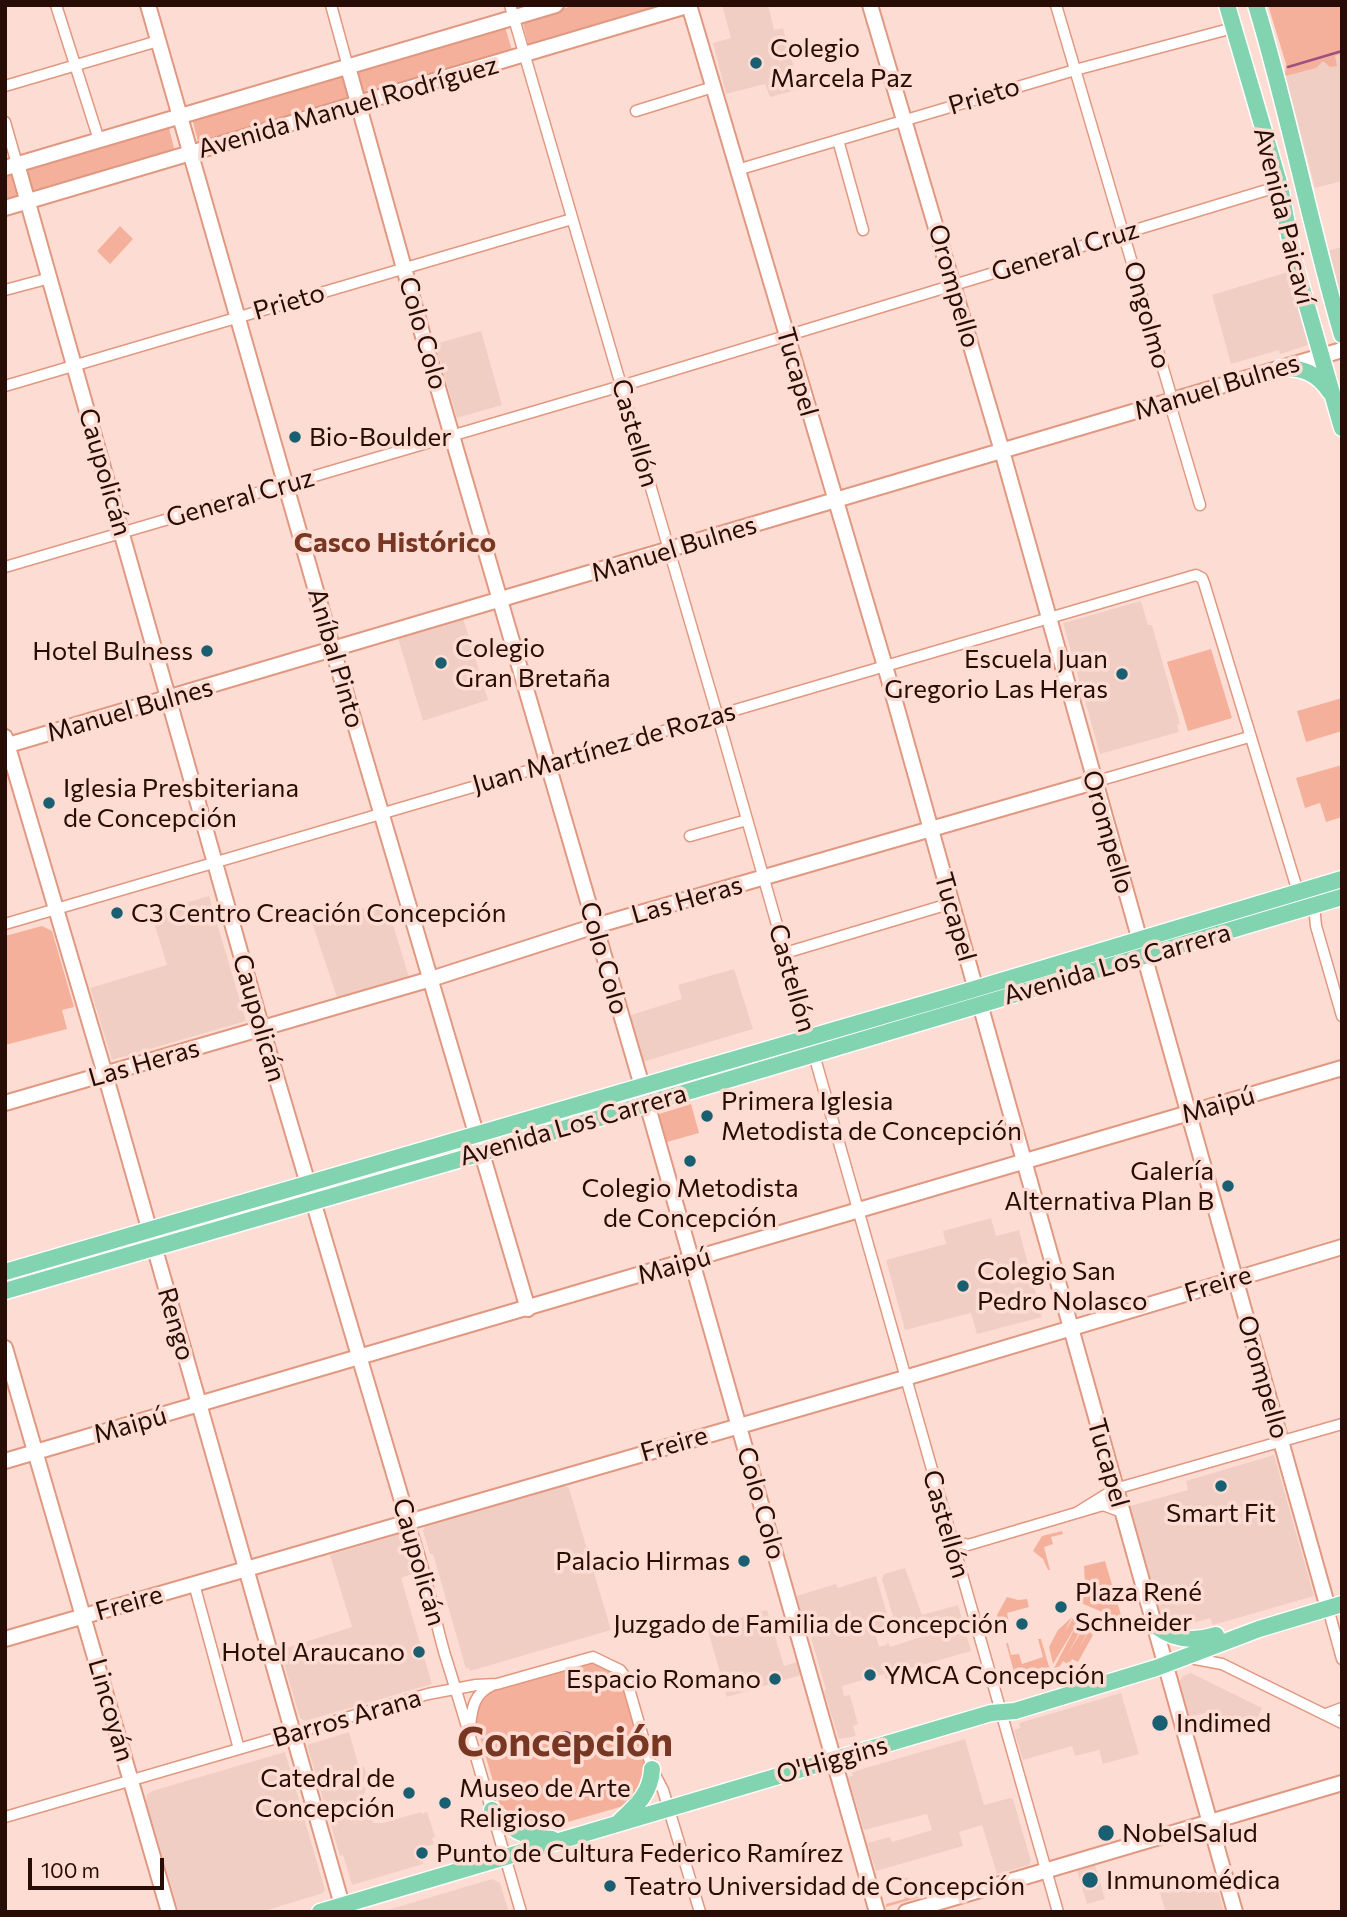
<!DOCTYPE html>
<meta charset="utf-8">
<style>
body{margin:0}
#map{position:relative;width:1347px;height:1917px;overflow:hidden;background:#fdddd3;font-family:Commissioner,sans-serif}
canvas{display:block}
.frame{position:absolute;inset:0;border:7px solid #270d05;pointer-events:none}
.scale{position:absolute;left:28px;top:1858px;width:136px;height:32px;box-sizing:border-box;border:4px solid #270d05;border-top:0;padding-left:9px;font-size:21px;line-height:24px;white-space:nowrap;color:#270d05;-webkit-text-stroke:5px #fdddd3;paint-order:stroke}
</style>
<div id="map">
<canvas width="1347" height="1917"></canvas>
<div class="frame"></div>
<div class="scale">100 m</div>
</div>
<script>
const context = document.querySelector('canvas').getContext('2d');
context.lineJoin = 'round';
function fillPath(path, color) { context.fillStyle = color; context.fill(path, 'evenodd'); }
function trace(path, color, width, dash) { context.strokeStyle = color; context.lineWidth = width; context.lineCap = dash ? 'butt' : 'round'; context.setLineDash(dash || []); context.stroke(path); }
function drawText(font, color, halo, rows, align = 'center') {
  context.font = font + ' Commissioner,sans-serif'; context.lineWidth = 7; context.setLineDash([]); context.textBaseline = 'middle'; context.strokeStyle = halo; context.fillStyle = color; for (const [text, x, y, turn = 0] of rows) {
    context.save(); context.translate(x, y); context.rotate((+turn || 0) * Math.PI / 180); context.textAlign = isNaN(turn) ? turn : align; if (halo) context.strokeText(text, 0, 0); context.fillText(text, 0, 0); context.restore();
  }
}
fillPath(new Path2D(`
 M722 5H768L774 30 783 28 800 89 770 97 765 84 726 94 713 43 731 38Z
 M1342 54V181L1315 188 1284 71Z
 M1342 247V298L1328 251Z
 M1288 272 1308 345 1280 354 1279 350 1231 364 1212 295Z
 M481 331 502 405 457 418 435 344Z
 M1141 601 1148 625H1152L1180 724 1177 725 1179 732 1100 754 1063 623Z
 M463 618 488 700 423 721 398 638Z
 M209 896 246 1021 112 1060 90 988 167 965 151 913Z
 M386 902 409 977 337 997 312 923Z
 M734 969 753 1029 642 1062 628 1016 682 999 678 985Z
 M991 1218 996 1236 1019 1230 1042 1317 977 1334 971 1313 905 1330 886 1260 946 1244 943 1231Z
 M1274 1455 1314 1596 1213 1625 1210 1618 1175 1628 1162 1621 1130 1506 1188 1490 1186 1481Z
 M564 1485 569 1488 611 1630 470 1671 469 1668 466 1669 433 1554H430L423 1531 426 1525Z
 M400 1534 407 1538 417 1572 401 1578 432 1684 305 1721 300 1718 280 1650 352 1627 330 1555Z
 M905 1568 922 1615 958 1605 971 1651 891 1674 892 1677 886 1679 884 1674 842 1686 844 1696 850 1695 858 1724 853 1726 856 1736 839 1739 824 1691 826 1690 810 1634 808 1635 796 1596 836 1584 838 1588 876 1576 892 1631 876 1636 879 1647 886 1645 888 1642 890 1647 924 1636 920 1620 896 1627 882 1579 884 1574Z
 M767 1610 784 1666 797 1662 801 1675 727 1697 707 1627Z
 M1191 1673 1262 1708 1253 1729 1236 1735 1224 1727 1222 1720 1206 1713 1189 1717 1179 1682 1183 1676Z
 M1121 1693 1139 1754 1103 1764 1099 1750 1075 1756 1072 1746 1023 1760 1014 1730 1020 1728 1019 1723Z
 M349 1732 359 1767 364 1766 368 1779 361 1783 366 1789 361 1802 365 1811 374 1815 373 1823H383L421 1812 422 1814 427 1812 435 1837 432 1838 434 1844 425 1847 427 1856 421 1857 423 1864 352 1885 343 1855 340 1856 307 1745Z
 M965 1739 984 1805 1010 1798 1013 1799 1031 1861 1029 1865 997 1874 982 1825 959 1832 963 1846 876 1871 867 1843 890 1837 892 1842 932 1830 927 1814 864 1830 848 1777 853 1776 852 1772Z
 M285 1752 325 1890 323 1893 261 1912H179L146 1802 147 1795 152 1791Z
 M1095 1865 1105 1899 1087 1904 1077 1871Z
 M1213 1872 1224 1912H1161L1165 1910 1158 1885Z
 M492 1879 500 1883 509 1912H381Z`), '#f1cec3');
fillPath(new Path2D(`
 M576 5H669L529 47 522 20Z
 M1268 5H1342V54L1335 56 1337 66 1330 67 1323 61 1316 68 1285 76 1286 64Z
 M505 27 512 50 199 146 192 118Z
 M169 128 176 156 5 204V176Z
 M120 226 133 239 110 264 97 251Z
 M1211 649 1232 718 1188 731 1167 662Z
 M1342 698V731L1306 742 1297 711Z
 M1342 765V817L1326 822 1320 803 1305 808 1296 778Z
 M42 926 52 931 74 1007 62 1010 67 1029 5 1045V936Z
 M691 1104 699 1133 667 1142 659 1114Z
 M460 1147 462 1151 321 1190 323 1187Z
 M301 1192 302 1197 300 1198 159 1238Z
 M1062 1531 1063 1534 1051 1537 1053 1544 1044 1547 1050 1570H1048L1043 1559 1033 1551 1042 1536Z
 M1105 1561 1121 1615 1119 1619 1081 1603 1085 1584 1084 1566Z
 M1007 1597 1018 1600 1027 1599 1029 1607 1007 1613 1009 1622 1002 1624 1005 1635 1003 1636 997 1615Z
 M1072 1617 1064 1633 1073 1618 1078 1622 1053 1664 1049 1647 1058 1630Z
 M1078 1622 1083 1626 1067 1655 1084 1627 1088 1631 1079 1648 1089 1631 1093 1635 1078 1662 1072 1659 1069 1665 1063 1661 1060 1666 1054 1668Z
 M1038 1639H1041L1050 1670 1042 1672 1036 1669 1032 1675 1027 1672 1023 1678 1014 1672 1006 1643H1008L1011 1655 1019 1654 1022 1664 1043 1657Z
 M589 1660 598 1662 622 1677 649 1776 627 1805 533 1832 502 1812 475 1720V1707L489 1690Z
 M908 1878 914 1896 946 1886 947 1889 886 1907V1904L905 1899 899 1880Z`), '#f4b09a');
const water = new Path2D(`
 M554 1743a11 11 0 1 1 22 0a11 11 0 1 1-22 0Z`);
fillPath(water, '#d16eb6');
trace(water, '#9e5181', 2);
trace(new Path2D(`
 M1288 67 1342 51`), '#9e5181', 2.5);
const street = new Path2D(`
 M56 5 99 140
 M331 5 348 67
 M510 5 717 714 1058 1912
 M1056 5 1170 392 1173 414 1200 505
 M5 86 158 41
 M636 111 713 87
 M5 122 17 164
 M838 140 863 230
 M737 170 1075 70 1233 28
 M5 290 50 278
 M5 386 572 219
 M5 567 621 386 1280 186
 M1094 782 1249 737
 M690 836 747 820
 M1314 906 1316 926 1342 1016
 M5 924 1196 575 1202 578 1204 583 1298 892
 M785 953 952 903
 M1078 1512 1115 1489 1342 1424
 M408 1521C425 1565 432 1610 445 1655 472 1740 496 1826 521 1912
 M951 1540 968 1545 1103 1505 1122 1512
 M194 1584 239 1749
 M1328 1608 1342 1659
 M1190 1658 1222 1664 1342 1723
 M1326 1714 1342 1708
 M470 1726C472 1708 474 1693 493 1685
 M5 1817 428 1694 476 1685 497 1684 593 1657 620 1670 626 1678 652 1769 663 1790 700 1912`);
const secondary = new Path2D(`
 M148 5 333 650 528 1309
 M689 5 887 673 1235 1912
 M870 5 1002 451 1328 1608
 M348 67 424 340 642 1086 877 1912
 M17 164 262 1029 408 1521
 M5 168 556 5
 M5 208 690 5
 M5 737 105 1074 344 1912
 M5 746 1342 350
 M5 1103 431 979 595 926 1094 782
 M5 1348 169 1912
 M5 1461 1342 1068
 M5 1639 905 1378 1342 1247
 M906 1912 1342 1783`);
const primary = new Path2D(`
 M1227 5 1280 186 1293 257 1342 428
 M1256 5C1289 114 1310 226 1342 335
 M1281 368C1303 367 1318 374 1330 392
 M5 1272 941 999 1342 879
 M5 1291 492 1150 1342 897
 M1152 1622C1169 1640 1193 1642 1216 1635
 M492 1810C513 1831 522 1837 552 1839
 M620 1821C636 1806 651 1793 652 1769
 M320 1912 991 1713 1015 1711 1156 1668 1259 1629 1342 1604`);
trace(street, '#e19880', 13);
trace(secondary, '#e19880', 18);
trace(primary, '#fff', 19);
trace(street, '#fff', 10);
trace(secondary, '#fff', 14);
trace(primary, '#81d4af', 16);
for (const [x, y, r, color] of [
 [756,63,7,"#1a5f71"],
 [295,437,7,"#1a5f71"],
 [207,651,7,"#1a5f71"],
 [441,663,7,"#1a5f71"],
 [1122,674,7,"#1a5f71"],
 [49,803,7,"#1a5f71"],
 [117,913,7,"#1a5f71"],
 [707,1116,7,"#1a5f71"],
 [690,1161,7,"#1a5f71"],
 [1228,1186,7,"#1a5f71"],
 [963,1286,7,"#1a5f71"],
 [1221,1486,7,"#1a5f71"],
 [744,1561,7,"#1a5f71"],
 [1061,1607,7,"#1a5f71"],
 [1022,1624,7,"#1a5f71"],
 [419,1652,7,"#1a5f71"],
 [870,1675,7,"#1a5f71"],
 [775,1679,7,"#1a5f71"],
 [1160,1723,9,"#1a5f71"],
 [409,1793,7,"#1a5f71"],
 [445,1803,7,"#1a5f71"],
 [1106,1833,9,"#1a5f71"],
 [422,1853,7,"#1a5f71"],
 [1090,1880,9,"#1a5f71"],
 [610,1886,7,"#1a5f71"]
]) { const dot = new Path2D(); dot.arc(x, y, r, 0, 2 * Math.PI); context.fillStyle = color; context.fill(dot); trace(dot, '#fdddd3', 2.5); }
drawText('26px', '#270d05', '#fdddd3', [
 ["Colegio",770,48],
 ["Marcela Paz",770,78],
 ["Bio-Boulder",309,437],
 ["Colegio",455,648],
 ["Gran Bretaña",455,678],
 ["Hotel Bulness",193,651,"right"],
 ["Escuela Juan",1108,659,"right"],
 ["Gregorio Las Heras",1108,689,"right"],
 ["Iglesia Presbiteriana",63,788],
 ["de Concepción",63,818],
 ["C3 Centro Creación Concepción",131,913],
 ["Primera Iglesia",721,1101],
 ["Metodista de Concepción",721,1131],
 ["Galería",1214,1171,"right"],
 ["Alternativa Plan B",1214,1201,"right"],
 ["Colegio Metodista",690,1188,"center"],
 ["de Concepción",690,1218,"center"],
 ["Colegio San",977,1271],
 ["Pedro Nolasco",977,1301],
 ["Smart Fit",1221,1513,"center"],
 ["Palacio Hirmas",730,1561,"right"],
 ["Plaza René",1075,1592],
 ["Schneider",1075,1622],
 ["Juzgado de Familia de Concepción",1008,1624,"right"],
 ["Hotel Araucano",405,1652,"right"],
 ["YMCA Concepción",884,1675],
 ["Espacio Romano",761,1679,"right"],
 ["Indimed",1176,1723],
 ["Catedral de",395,1778,"right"],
 ["Concepción",395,1808,"right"],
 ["Museo de Arte",459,1788],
 ["Religioso",459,1818],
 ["NobelSalud",1122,1833],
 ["Punto de Cultura Federico Ramírez",436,1853],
 ["Inmunomédica",1106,1880],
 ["Teatro Universidad de Concepción",624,1886]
], 'left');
drawText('26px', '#270d05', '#fdddd3', [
 ["Prieto",984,96,-17],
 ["Avenida Manuel Rodríguez",348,107,-16],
 ["Avenida Paicaví",1284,216,76],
 ["General Cruz",1065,251,-17],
 ["Orompello",954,286,74],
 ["Prieto",289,302,-16],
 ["Ongolmo",1147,315,74],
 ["Colo Colo",423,333,74],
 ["Tucapel",797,372,74],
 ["Manuel Bulnes",1217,387,-17],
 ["Castellón",635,433,74],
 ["Caupolicán",105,472,74],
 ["General Cruz",240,498,-16],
 ["Manuel Bulnes",674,549,-17],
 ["Aníbal Pinto",336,658,74],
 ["Manuel Bulnes",130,710,-16],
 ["Juan Martínez de Rozas",604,748,-16],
 ["Orompello",1108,832,74],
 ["Las Heras",687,900,-16],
 ["Tucapel",955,917,74],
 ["Colo Colo",604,958,74],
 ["Avenida Los Carrera",1117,964,-16],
 ["Castellón",792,978,74],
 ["Caupolicán",259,1018,74],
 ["Las Heras",144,1063,-16],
 ["Maipú",1218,1105,-16],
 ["Avenida Los Carrera",573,1125,-16],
 ["Maipú",674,1266,-16],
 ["Freire",1218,1284,-17],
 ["Rengo",176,1324,74],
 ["Orompello",1263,1377,74],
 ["Maipú",130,1425,-16],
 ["Freire",674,1444,-16],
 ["Tucapel",1108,1463,74],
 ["Colo Colo",761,1503,74],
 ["Castellón",946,1524,74],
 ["Caupolicán",419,1562,74],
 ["Freire",129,1603,-16],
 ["Lincoyán",111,1710,74],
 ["Barros Arana",347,1718,-16],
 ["O'Higgins",832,1760,-16]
]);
drawText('bold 28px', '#773722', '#fdddd3', [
 ["Casco Histórico",395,543]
]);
drawText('bold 40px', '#773722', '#fdddd3', [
 ["Concepción",565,1743]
]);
</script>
